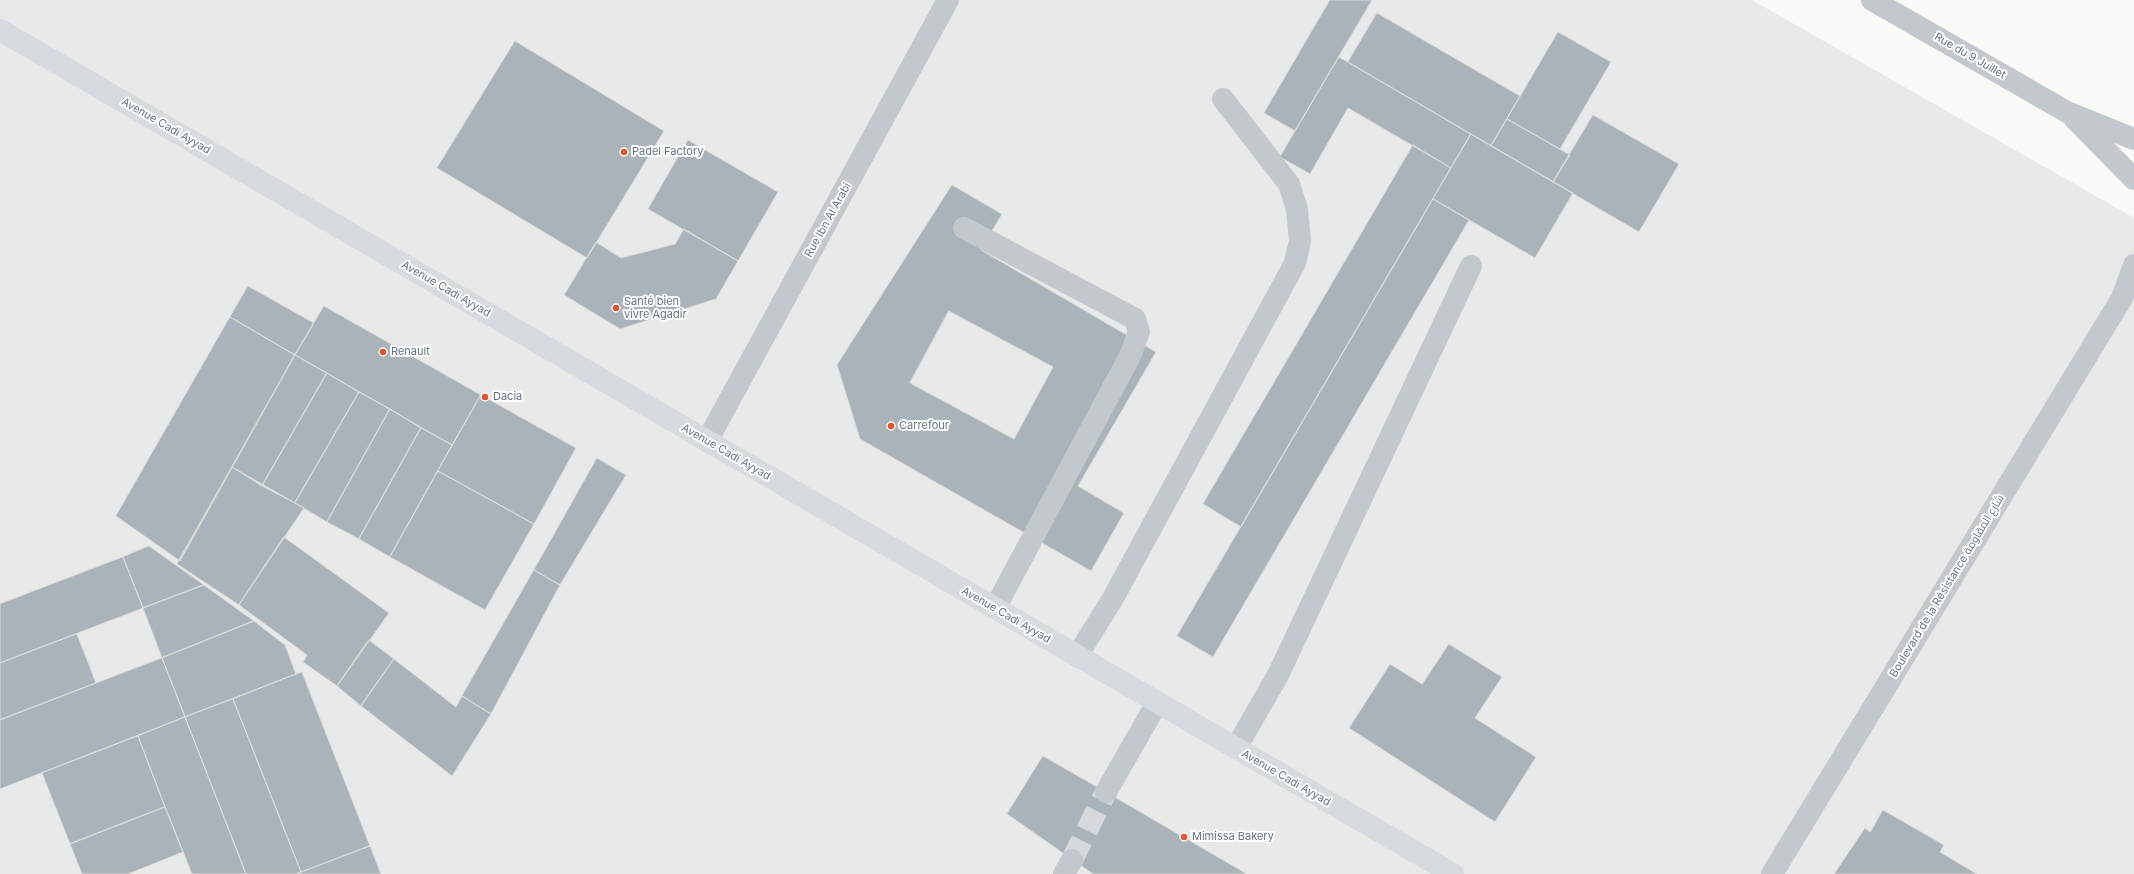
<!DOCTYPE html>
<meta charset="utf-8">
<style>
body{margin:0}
canvas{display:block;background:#fafaf8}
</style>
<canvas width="2134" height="874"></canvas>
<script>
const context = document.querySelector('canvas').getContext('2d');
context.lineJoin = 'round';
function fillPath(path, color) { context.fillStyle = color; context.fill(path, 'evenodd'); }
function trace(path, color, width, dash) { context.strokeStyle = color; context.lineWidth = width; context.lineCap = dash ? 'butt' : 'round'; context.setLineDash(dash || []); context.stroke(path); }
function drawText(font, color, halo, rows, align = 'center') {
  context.font = font + ' Inter,Cairo,sans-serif'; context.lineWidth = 4; context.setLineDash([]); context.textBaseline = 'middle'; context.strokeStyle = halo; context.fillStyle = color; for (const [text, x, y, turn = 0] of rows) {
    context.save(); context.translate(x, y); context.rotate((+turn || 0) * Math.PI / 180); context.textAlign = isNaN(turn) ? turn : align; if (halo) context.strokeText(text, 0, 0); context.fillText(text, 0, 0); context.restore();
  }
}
fillPath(new Path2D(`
 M0 0H1752L2134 218V874H0Z`), '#e8e9e9');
const building = new Path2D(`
 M1330 0H1372L1295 131 1264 113Z
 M1377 13 1520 96 1491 146 1348 62Z
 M1558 32 1611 62 1560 149 1507 119Z
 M515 41 664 131 587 258 437 168Z
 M1339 57 1471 134 1451 168 1348 108 1310 174 1280 157Z
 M1593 115 1679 164 1639 232 1553 182Z
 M1507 119 1570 155 1553 182 1491 146Z
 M1471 134 1573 193 1535 258 1433 199Z
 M688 140 778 192 738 261 648 209Z
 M1413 145 1451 168 1241 527 1203 504Z
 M952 185 1002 214 981 250 1156 352 1078 486 1124 513 1091 571 860 439 837 365ZM949 311 1053 367 1014 439 910 383Z
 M1433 199 1469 220 1213 657 1177 636Z
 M684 229 738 261 716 299 620 329 564 295 596 242 621 258 675 244Z
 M248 286 314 323 295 355 230 317Z
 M324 306 481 395 452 445 295 355Z
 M230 317 295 355 180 561 116 516Z
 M295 355 327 373 262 486 232 467Z
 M327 373 359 392 295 503 262 486Z
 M359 392 390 409 327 522 295 503Z
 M481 395 576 448 534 524 438 471Z
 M390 409 421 428 359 539 327 522Z
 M421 428 452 445 390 557 359 539Z
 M597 458 626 475 560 585 534 570Z
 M232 467 304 508 239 605 177 564Z
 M438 471 534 524 485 610 390 557Z
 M284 537 389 613 337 686 303 662 307 655 239 605Z
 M149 546 204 585 143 608 123 557Z
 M123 557 143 608 0 663V604Z
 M534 570 560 585 491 714 462 696Z
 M204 585 254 621 162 658 143 608Z
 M254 621 285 645 296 674 185 717 162 658Z
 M77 634 96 683 0 720V663Z
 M369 640 394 659 361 706 337 686Z
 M1449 644 1502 677 1475 718 1536 757 1495 822 1349 728 1390 664 1422 684Z
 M162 658 185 717 0 789V720Z
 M394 659 456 707 462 696 491 714 452 776 361 706Z
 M302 672 370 846 301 872 233 699Z
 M233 699 301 872 296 874H246L185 717Z
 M185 717 246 874H192L165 807 138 736Z
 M138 736 165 807 70 844 42 773Z
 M1043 756 1106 792 1247 874H1093L1007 814Z
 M165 807 183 852 128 874H82L70 844Z
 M1883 810 1944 845 1940 852 1977 874H1834L1865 828 1870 832Z
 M370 846 381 874H296L301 872Z`);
fillPath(building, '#aab3b9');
trace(building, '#dcdcda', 1);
trace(new Path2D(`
 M1072 860 1106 792`), '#d5d9db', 22, [22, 11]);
trace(new Path2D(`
 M1872 0 2067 112 2134 139
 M2074 118 2134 179
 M964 228 1135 319 1139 332 1130 356 995 608
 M707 441 948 0
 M1077 656 1112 600 1295 263 1300 241 1297 209 1289 184 1223 99
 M1236 748 1278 675 1471 266
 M1106 792 1157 703
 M1064 874 1072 860
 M1772 874 2122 298 2134 265`), '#c3c8cc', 22);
trace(new Path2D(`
 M0 30 1453 874`), '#d6dbdf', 22);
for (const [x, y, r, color] of [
 [624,152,4,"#e4572e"],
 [616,308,4,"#e4572e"],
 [383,352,4,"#e4572e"],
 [485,397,4,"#e4572e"],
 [891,426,4,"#e4572e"],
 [1184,837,4,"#e4572e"]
]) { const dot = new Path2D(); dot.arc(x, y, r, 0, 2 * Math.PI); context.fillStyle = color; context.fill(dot); trace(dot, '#fff', 1.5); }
drawText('11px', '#657683', '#fff', [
 ["Rue du 9 Juillet",1970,56,30],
 ["Avenue Cadi Ayyad",166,126,30],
 ["Rue Ibn Al Arabi",828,220,-61],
 ["Avenue Cadi Ayyad",446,289,30],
 ["Avenue Cadi Ayyad",726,452,30],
 ["Boulevard de la Résistance شارع المقاومة",1947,586,-59],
 ["Avenue Cadi Ayyad",1006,615,30],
 ["Avenue Cadi Ayyad",1286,778,30]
]);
drawText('11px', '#657683', '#fff', [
 ["Padel Factory",632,152],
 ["Santé bien",624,302],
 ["vivre Agadir",624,315],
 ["Renault",391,352],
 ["Dacia",493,397],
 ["Carrefour",899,426],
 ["Mimissa Bakery",1192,837]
], 'left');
</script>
